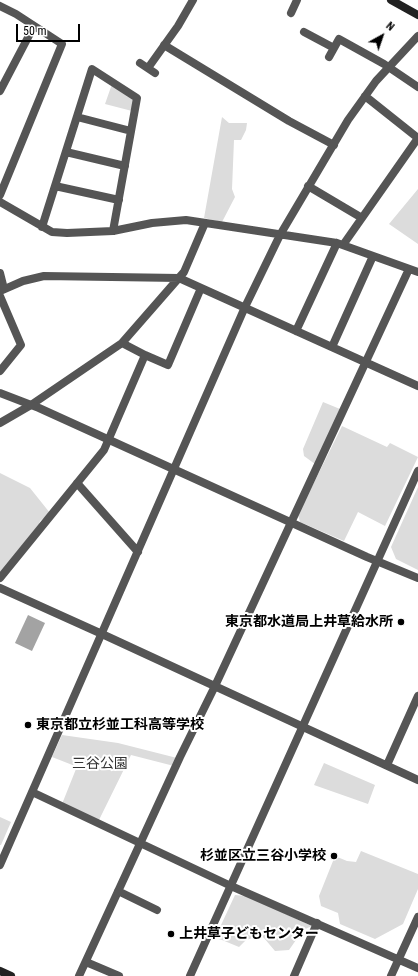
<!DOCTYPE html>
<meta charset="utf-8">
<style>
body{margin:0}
#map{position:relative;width:418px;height:976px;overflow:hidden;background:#fff;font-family:"Roboto Condensed",sans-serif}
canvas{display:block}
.north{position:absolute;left:362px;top:16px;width:40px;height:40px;-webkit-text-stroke:3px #fff;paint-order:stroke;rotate:40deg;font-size:11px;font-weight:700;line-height:16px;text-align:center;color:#000}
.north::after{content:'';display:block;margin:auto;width:14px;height:18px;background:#000;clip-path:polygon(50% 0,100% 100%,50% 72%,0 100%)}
.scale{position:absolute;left:16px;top:24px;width:64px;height:18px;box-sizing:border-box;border:2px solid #000;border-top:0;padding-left:5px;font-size:12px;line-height:14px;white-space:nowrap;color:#000;-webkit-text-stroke:3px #fff;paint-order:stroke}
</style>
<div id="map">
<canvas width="418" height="976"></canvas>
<div class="north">N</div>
<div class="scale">50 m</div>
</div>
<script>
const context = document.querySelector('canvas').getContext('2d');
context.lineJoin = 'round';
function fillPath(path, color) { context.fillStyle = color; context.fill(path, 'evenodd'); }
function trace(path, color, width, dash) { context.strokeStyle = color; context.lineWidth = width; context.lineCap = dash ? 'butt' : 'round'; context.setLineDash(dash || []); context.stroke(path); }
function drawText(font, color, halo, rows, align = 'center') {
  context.font = font + ' "Roboto Condensed","Noto Sans JP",sans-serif'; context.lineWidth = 4; context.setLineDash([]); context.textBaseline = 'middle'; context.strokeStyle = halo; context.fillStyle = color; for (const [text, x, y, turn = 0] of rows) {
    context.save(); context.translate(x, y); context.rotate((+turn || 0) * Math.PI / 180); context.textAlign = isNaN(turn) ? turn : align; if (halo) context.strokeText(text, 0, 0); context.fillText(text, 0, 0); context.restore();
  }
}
fillPath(new Path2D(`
 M112 84 135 98 132 111 105 104Z
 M222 117 229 123H247L246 130 241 140H234L232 189 235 197 222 222 204 218Z
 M418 189V244L389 224Z
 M323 402 340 409 315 464 304 456 303 449Z
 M342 426 387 447 390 443 418 457 385 526 358 512 344 541 300 522 298 515Z
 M0 473 30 488 50 513 40 521 39 524 0 573Z
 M418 487V570L396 559 391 547Z
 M62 735 118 743 177 758 174 766 131 755 99 820 62 804 76 769 75 766 52 757Z
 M324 763 375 785 368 804 314 785Z
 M0 817 11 822 1 845H0Z
 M361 851 418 874V889L403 924 375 939 340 924 338 913 321 906 319 896 335 856 347 861 356 862Z
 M235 895 246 896 312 926 303 930 289 950 275 951 264 938 260 936 246 940 239 947 222 940 215 938Z`), '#dcdcdc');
fillPath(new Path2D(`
 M28 615 45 623 32 651 15 643Z`), '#a3a3a3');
trace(new Path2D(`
 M0 6 16 14 62 44 0 195
 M291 13 297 0
 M304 32 334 48
 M164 45 289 121 334 145
 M329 57 339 39 384 64 418 87
 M140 63 155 73
 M148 68 178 26 193 0
 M0 91 34 26
 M365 96 418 138
 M77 117 131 131
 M66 152 125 166
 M55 186 119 200
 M308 186 362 218
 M0 202 52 232 67 233 113 231 152 223 186 220 337 243 418 272
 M42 227 92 69 137 98 113 231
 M343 245 418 138
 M0 273 4 289
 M0 291 23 281 44 276 179 278 418 386
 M0 296 21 345 0 371
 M296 331 337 243
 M122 343 145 355
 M332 347 373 256
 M0 423 31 405 122 343 184 272 205 223
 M77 483 138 552
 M0 578 104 450 145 355 168 365 201 288
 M0 588 102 634 418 780
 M387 765 418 696
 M32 792 231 886 418 968
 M0 865 245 307 280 235 348 120 376 81 418 36
 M118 891 157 910
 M86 962 119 976
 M79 976 180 757 215 686 409 269
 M294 976 317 923
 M391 976 418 917`), '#555', 8);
trace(new Path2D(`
 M0 393 39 408 367 557 418 578
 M190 976 418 471`), '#555', 8);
trace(new Path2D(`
 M391 0 418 15
 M0 971 11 976`), '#222', 8);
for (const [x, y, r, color] of [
 [401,622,4,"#000"],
 [28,725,4,"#000"],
 [334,856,4,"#000"],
 [171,934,4,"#000"]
]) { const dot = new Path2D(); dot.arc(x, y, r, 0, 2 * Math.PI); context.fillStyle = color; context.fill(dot); trace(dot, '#fff', 1.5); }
drawText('bold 14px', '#000', '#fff', [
 ["東京都水道局上井草給水所",393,622],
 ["東京都立杉並工科高等学校",36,725,"left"],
 ["杉並区立三谷小学校",326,856],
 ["上井草子どもセンター",179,934,"left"]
], 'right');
drawText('14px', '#333', '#fff', [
 ["三谷公園",100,764]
]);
</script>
